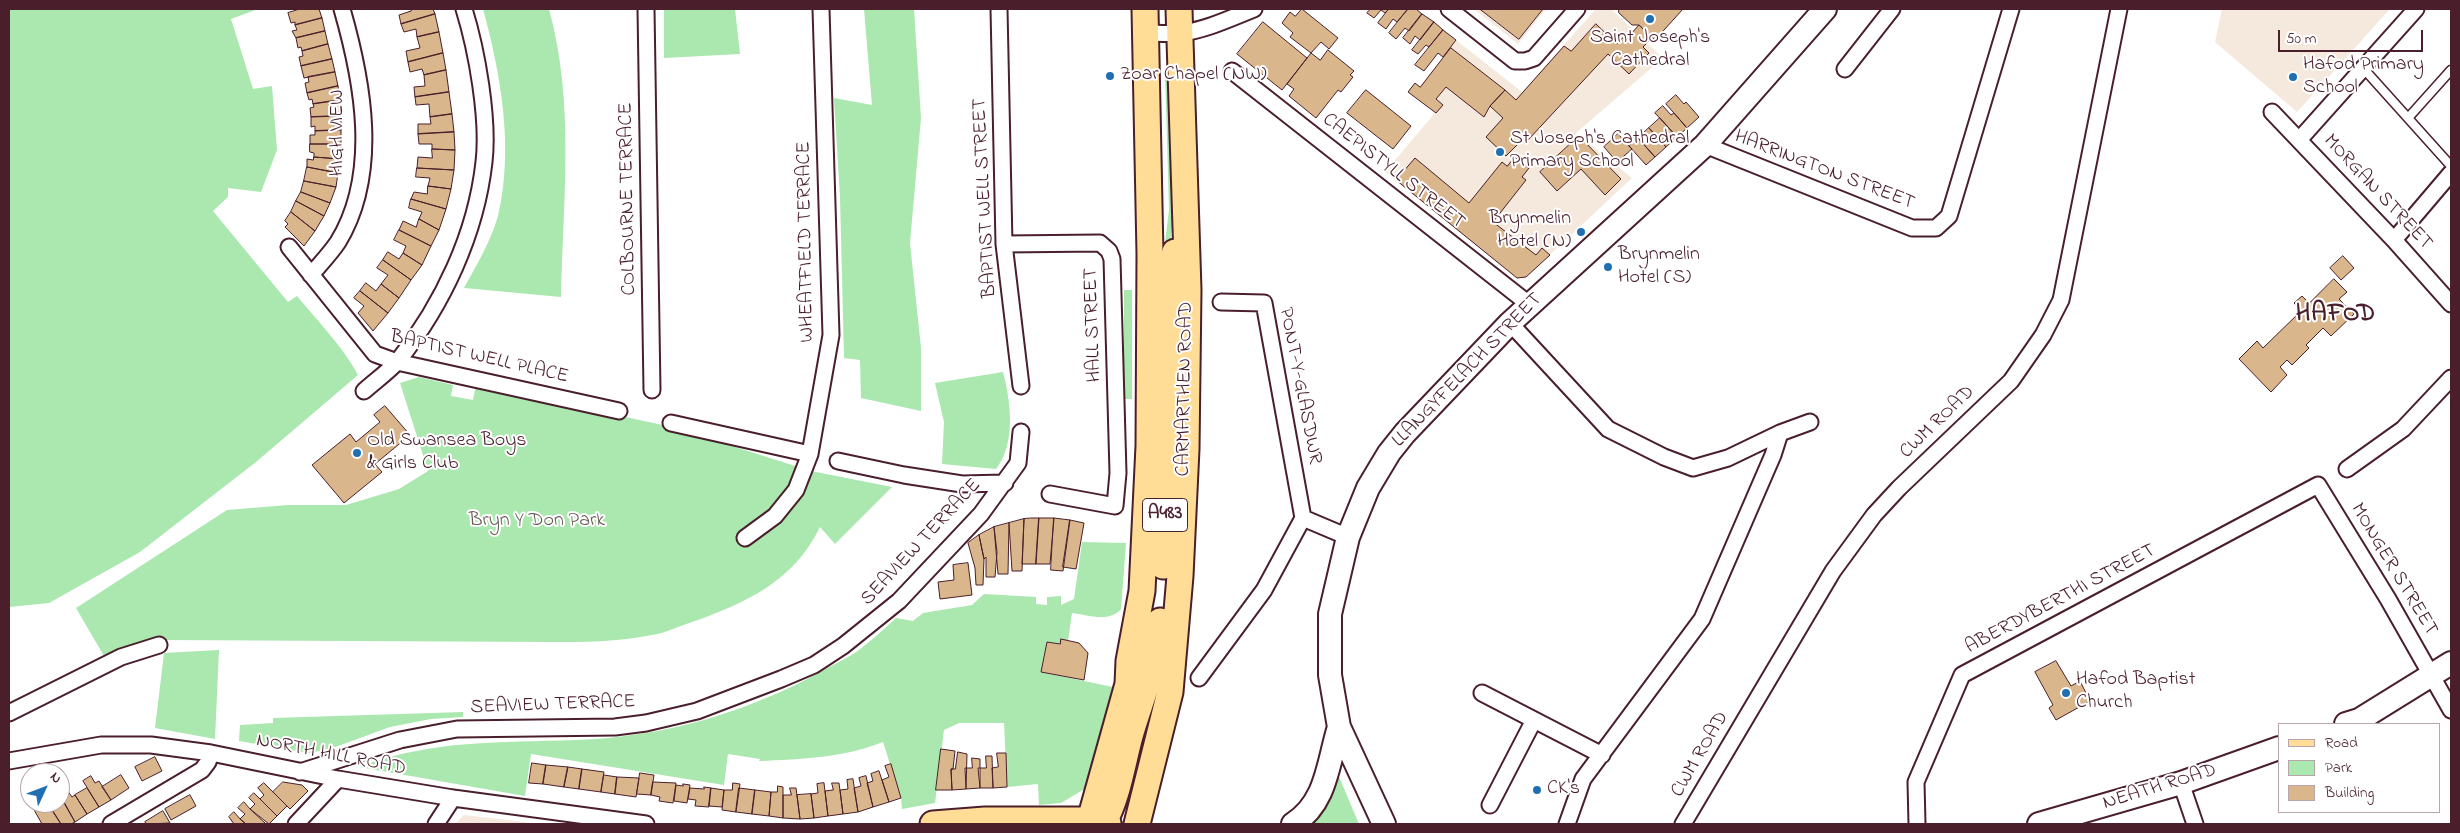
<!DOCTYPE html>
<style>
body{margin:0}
#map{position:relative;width:2460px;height:833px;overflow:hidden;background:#fff;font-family:"Indie Flower",sans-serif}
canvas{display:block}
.frame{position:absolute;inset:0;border:10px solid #4a1f2b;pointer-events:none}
.legend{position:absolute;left:2278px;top:723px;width:162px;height:90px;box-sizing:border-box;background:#fff;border:1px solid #b7a5aa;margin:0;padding:6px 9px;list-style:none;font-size:15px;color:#4a1f2b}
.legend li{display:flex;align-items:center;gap:10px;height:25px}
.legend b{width:25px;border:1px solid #b7a5aa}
.north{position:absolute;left:20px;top:763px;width:50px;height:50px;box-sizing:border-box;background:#fff;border:1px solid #b7a5aa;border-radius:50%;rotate:47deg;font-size:14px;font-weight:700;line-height:20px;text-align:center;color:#4a1f2b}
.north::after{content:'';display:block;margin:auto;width:18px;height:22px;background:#1f6fb2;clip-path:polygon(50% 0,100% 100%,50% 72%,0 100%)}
.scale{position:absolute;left:2278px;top:30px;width:145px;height:22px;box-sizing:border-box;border:2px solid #4a1f2b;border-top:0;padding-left:6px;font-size:15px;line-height:18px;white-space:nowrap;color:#4a1f2b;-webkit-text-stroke:4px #fff;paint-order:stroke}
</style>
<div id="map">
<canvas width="2460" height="833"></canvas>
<div class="frame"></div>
<ul class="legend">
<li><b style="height:6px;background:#ffdd96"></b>Road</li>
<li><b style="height:14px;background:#aae8af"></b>Park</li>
<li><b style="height:14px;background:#d9b68b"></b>Building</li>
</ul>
<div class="north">N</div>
<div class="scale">50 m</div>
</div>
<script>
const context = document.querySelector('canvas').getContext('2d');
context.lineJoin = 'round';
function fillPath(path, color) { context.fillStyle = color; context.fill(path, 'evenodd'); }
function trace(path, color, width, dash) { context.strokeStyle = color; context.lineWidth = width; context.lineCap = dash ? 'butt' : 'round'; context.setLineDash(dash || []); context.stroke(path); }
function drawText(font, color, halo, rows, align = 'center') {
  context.font = font + ' "Indie Flower",sans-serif'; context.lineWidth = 4; context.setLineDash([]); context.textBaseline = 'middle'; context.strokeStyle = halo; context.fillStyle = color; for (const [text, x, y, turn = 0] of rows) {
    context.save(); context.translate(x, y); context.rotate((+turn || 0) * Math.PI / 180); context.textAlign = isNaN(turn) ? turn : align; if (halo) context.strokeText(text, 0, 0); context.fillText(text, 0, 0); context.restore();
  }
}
fillPath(new Path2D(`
 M1474 9H1546L1518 44Z
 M1596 9H1611L1663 58 1576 133 1632 178 1526 277 1517 278 1385 172 1435 113 1408 92 1415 83 1420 87 1456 40 1522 92Z
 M2222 9H2390L2297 112 2215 42Z
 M464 815 540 824H455Z`), '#f4e9dc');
fillPath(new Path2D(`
 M9 9H258L231 19 253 89 272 86 277 150 261 192 228 188V197L213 211 288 302 297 296C317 320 344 348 358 375L256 462 140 552 49 603 9 607Z
 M483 9H549C575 103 563 200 561 297L464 288C476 266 491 241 498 216 514 148 501 75 483 9Z
 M664 9H735L740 54 664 58Z
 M864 9H914L921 118 910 243 921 348V411L861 398 860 360 844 358 840 197 834 98 872 105Z
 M1171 71 1174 210 1165 282H1160L1169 210 1165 72Z
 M1124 290H1132V399H1124Z
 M1003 372C1011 402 1016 444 996 469L942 464 944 422 935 383Z
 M419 377 453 385 451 396 473 400 476 385 672 427 811 471 892 487 835 544 820 527C794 581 746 603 692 622 679 626 666 633 652 635 618 642 584 642 549 642L160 640 104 656 76 608 227 510 288 505H346L399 489 428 471 400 383Z
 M1082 542 1126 543 1121 609C1109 623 1088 615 1072 613L1068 641 1060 644 1047 642 1041 672 1113 687 1104 737 1088 787 1061 803 1039 805 1038 784 1007 787 1004 723H959L944 730 935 803 902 809 901 798 883 742C843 758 802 759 759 761L760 759 728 754 724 785 531 754 525 796 359 767C434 739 499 743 576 740 663 737 746 713 822 671 834 664 848 658 859 650 872 640 884 629 896 618L913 621 923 613 972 605 984 594 1036 597V604L1047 605V597L1061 596V605L1074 599Z
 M219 650 215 739 155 728 164 653Z
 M463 712V717L431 719 390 727 330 749 309 753 239 741 240 725 273 723V718Z
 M1337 772 1359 824H1309Z`), '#aae8af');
const building = new Path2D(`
 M300 9H319L322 18 295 25V22L291 23 288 13Z
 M411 9H433L435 14 401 24 399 15 411 11Z
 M1302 9 1338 38 1329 49 1321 42 1311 53 1290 37 1293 33 1282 23 1290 12 1295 16Z
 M1371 9H1389L1385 13 1381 10 1374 18 1367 13Z
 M1389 9H1408L1397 22 1393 19 1386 29 1378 23Z
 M1408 9H1416L1422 14 1409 31 1405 28 1396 39 1389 33Z
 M1480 9H1543L1519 39Z
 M1619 9H1683L1655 40 1639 25H1632L1619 13Z
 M435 14 439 32 417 37 416 29 404 32 401 24Z
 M1422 14 1434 22 1420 40 1415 36 1410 44 1403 38Z
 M322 18 325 31 296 38 292 31 297 30 295 25Z
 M1263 22 1307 58 1282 90 1237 54Z
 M1434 22 1443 30 1429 47 1426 45 1418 54 1412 50Z
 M1596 24 1617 44 1628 32 1630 35 1639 25 1652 38 1643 47 1649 53 1629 74 1608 54 1528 140 1525 137 1506 156 1486 137 1503 118 1490 106 1505 90 1516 100 1564 46 1571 51Z
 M1443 30 1456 40 1443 57 1438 53 1424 71 1415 65Z
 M325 31 328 44 302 51 301 47 298 48 296 38Z
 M439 32 443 53 408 62 406 51 420 48 417 37Z
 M328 44 332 59 301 66 299 57 303 56 302 51Z
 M1451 48 1505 90 1490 106 1484 117 1446 87 1436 99 1443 105 1436 113 1408 92 1415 83 1420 87Z
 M1328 50 1354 71 1350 75 1353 77 1341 92 1338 90 1316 118 1289 96 1294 89 1287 84 1311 53 1320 60Z
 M443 53 446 70 424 75 422 69 410 72 408 62Z
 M332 59 335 72 304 78 301 66Z
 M446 70 449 92 415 97 414 87 425 86 424 75Z
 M335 72 338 86 307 93 305 83 309 82 308 77Z
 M338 86 340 100 313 104 312 99 309 100 307 93Z
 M1366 90 1411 126 1393 149 1347 113Z
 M449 92 452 114 430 117 429 104 416 105 415 97Z
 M1676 95 1684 104 1686 102 1699 117 1687 128 1666 104Z
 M340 100 341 116 311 117 310 108 314 107 313 104Z
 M1663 106 1671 115 1674 113 1687 128 1677 137 1655 113Z
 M452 114 454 132 418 134V124H431L430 117Z
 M341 116V130L315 131V126L311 127V117Z
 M1660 118 1677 137 1666 147 1649 128Z
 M1649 128 1666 147 1655 157 1638 138Z
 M341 130V144H310V135H315V131Z
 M454 132 455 150 432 149V144H419L418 134Z
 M1618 134 1632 149 1617 162 1604 147Z
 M1579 136 1621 179 1605 195 1581 169 1557 191 1540 172Z
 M1638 138 1655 157 1646 165 1629 146Z
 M310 144H341L340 159 314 157V153L310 152Z
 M432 149 455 150 454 170 417 168 418 157 432 158Z
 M314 157 340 159 338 173 307 167V159L313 160Z
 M1515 157 1529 168 1522 177 1526 180 1493 222 1536 255 1542 248 1550 255 1526 277 1517 278 1396 180 1415 158 1469 203 1502 162 1507 166Z
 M307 167 338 173 336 187 304 181Z
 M417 168 454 170 451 189 428 186 430 178 416 177Z
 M304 181 336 187 330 203 301 192Z
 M428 186 451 189 446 209 411 199 414 192 427 194Z
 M301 192 330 203 324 216 296 201Z
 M411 199 446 209 439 230 419 219 422 212 409 208Z
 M296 201 324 216 315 231 291 212Z
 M291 212 315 231 304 246 285 227 288 224 285 221Z
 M419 219 439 230 431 246 399 230 403 221 416 227Z
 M399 230 431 246 422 265 403 253 406 246 394 240Z
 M388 252 399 259 403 253 422 265 411 280 383 260Z
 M2343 256 2354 268 2341 280 2330 268Z
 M383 260 411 280 399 298 381 284 388 275 377 268Z
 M2334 279 2347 292 2339 299 2354 314 2331 336 2323 328 2306 345 2309 348 2292 365 2287 360 2280 367 2287 375 2271 392 2239 359 2257 341 2263 348 2301 311 2294 303 2302 296 2309 303Z
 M366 283 376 291 381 284 399 298 388 313 360 291Z
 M360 291 388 313 373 331 358 313 364 306 354 298Z
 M385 406 410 435 375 464 382 472 344 503 312 465 350 434 356 442 380 422 374 415Z
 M1031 518H1039L1036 564H1022L1024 519Z
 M1039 518H1054L1050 564H1036Z
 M1054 518 1070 520 1063 571 1051 570Z
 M1024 519 1022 571H1012L1009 523Z
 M1070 520 1084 523 1076 569 1063 567Z
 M1009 523 1008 574H998L994 527Z
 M994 527 997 552 995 577H986V557L984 559 979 535Z
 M979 535 984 559 983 585H976L975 568 968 543Z
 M968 563 972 595 940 599 938 582 954 580 953 565Z
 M1061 639 1079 643 1088 653 1084 680 1041 672 1047 642 1060 644Z
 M2056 661 2071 686 2080 681 2090 701 2056 720 2049 708 2053 705 2035 672Z
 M941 749 955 751 953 769H951L952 790H936Z
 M958 752 967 754 966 789 952 790 951 769H955Z
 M997 753H1006L1007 787 993 788 992 768 998 767Z
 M986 756H992L993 788H980L978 768H986Z
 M155 757 162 771 142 781 135 767Z
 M972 758 980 759V788L966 789 965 768H972Z
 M532 763 546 765 543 784 529 783Z
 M891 764 901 798 889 802 882 780 889 777 885 766Z
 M546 765 568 767 564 787 543 784Z
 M568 767 582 769 579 789 564 787Z
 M582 769 604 772 601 792 579 789Z
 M879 771 889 802 873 807 867 783 873 781 871 774Z
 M640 773 654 775 651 795 637 794Z
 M121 775 129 788 111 800 102 787Z
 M604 775 617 777 615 794 601 792Z
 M91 776 95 783 99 781 111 800 99 807 83 781Z
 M866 776 873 807 858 812 854 788 861 786 859 778Z
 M617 777 639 778 636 797 615 794Z
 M853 779 858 812 843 814 840 790 848 789 847 780Z
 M283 782 302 785 308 791 290 809 273 792Z
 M653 782 676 783 673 803 659 801 660 797 651 795Z
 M264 783 287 806 277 816 260 799 264 795 258 788Z
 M733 783 740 784 736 812 722 810 724 790H732Z
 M824 783 828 816 814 818 811 794 818 793 817 784Z
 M832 783H839L843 814 828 816 825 791 833 790Z
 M683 784 690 785 687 803 674 801 676 785 683 786Z
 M778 786 783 787V818L769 816 771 792H777Z
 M704 787 711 788 709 807 695 806 696 800 688 799 690 788 704 789Z
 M87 788 99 807 87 814 75 795Z
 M711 788 724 790 722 807 709 806Z
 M739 788 755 790 752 814 736 812Z
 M790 788H796L800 819 783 818V795H791Z
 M67 790 72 797 75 795 87 814 75 822 60 796Z
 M755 790 771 792 769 816 752 814Z
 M254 793 277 816 269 824 250 809 255 804 249 798Z
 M811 794 814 818 800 819 797 795Z
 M190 795 196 806 171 820 165 809Z
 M64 802 75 822 71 824H61L48 803 59 805Z
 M244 802 250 809 266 824H246L240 819 245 814 238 808Z
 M42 803H44L49 810 51 809 61 824H42L33 808Z
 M163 811 170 823 146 824 145 822Z
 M234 812 240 819 246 824H234L229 817Z`);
fillPath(building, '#d9b68b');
trace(building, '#4a1f2b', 1);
const lane = new Path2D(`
 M2363 68 2451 166
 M2408 118 2451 70`);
const street = new Path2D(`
 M646 9 652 390
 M999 9 1004 244 1021 386
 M1449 9 1515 61H1525L1534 58 1577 9
 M1146 33C1157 33 1169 34 1181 33 1206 30 1231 18 1254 9
 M1845 69 1892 9
 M1232 71 1530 305
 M2272 112 2394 240 2451 304
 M2299 140 2416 9
 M1705 145 1912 228H1936L1949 216 2011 9
 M2394 240 2451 173
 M1004 244 1100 243 1109 251 1112 259 1118 473 1115 506 1050 494
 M289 247 375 354 397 362 619 411
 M311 275C320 264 330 254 338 242 380 173 363 82 342 9
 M1221 302 1264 303 1303 518
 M1510 323 1608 429 1664 457 1693 468 1728 458 1780 433 1810 422
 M364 391C375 381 388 372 398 361 443 304 476 234 484 162 489 119 477 51 464 9
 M671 423 810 454
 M838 461 904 475 962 484 1005 483
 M2347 469 2403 429 2451 378
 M745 538 775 516 796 490 810 454 831 335 821 9
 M1199 678 1264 590 1303 518 1348 537
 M1482 693 1602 755
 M9 713 121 657 159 645
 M9 761 101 745H151L211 753 338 779 453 798 646 824
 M300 772 400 740 457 729 615 727 646 723 697 711 781 679 814 665 843 646 899 601 981 514 1018 463 1021 432
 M2181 783 2195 824
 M1490 805 1534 720
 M111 824 202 770 208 762 211 753
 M296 824 338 779
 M436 824 453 798
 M1567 824 1583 779 1702 619 1773 455 1780 433
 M1683 824 1833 571 1874 515 1899 488 2011 381 2043 335 2061 300 2119 9
 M1917 824 1916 782 1962 675 2318 485 2388 599 2451 710`);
const secondary = new Path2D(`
 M2346 724 2359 720 2451 663
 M1293 824C1327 803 1328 762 1339 727
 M1384 824 1339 727 1330 675V614L1348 537 1368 488 1389 453 1405 433 1510 323 1705 145 1825 9
 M2039 824 2181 783 2279 748`);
const primary = new Path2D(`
 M1163 566 1169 402 1170 291 1175 252
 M1090 820 1128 684 1129 661 1142 591 1149 446 1150 254 1145 9
 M933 824 985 820H1090L1108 823
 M1103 824C1118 797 1122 766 1130 736 1141 698 1157 662 1160 621
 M1137 824 1170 692 1180 576 1186 449 1188 290 1179 9`);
trace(lane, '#4a1f2b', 11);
trace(street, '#4a1f2b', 19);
trace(secondary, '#4a1f2b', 26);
trace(primary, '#4a1f2b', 29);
trace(lane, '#fff', 8);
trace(street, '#fff', 15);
trace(secondary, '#fff', 22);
trace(primary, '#ffdd96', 25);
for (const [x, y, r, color] of [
 [1650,19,5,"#1f6fb2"],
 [1110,76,5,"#1f6fb2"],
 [2293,77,5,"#1f6fb2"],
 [1500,152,5,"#1f6fb2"],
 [1581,232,5,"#1f6fb2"],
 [1608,267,5,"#1f6fb2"],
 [357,453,5,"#1f6fb2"],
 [2066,693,5,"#1f6fb2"],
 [1537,790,5,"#1f6fb2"]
]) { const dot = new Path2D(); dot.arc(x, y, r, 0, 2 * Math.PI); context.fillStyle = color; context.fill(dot); trace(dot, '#fff', 2); }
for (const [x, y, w] of [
 [1165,515,45]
]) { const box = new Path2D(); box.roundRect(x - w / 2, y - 16.5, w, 33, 4); context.fillStyle = '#fff'; context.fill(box); trace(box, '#4a1f2b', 1); }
drawText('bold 19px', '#4a1f2b', null, [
 ["A483",1165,515]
]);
drawText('20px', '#4a1f2b', '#fff', [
 ["Saint Joseph's",1650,39,"center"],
 ["Cathedral",1650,62,"center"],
 ["Hafod Primary",2303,66],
 ["School",2303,89],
 ["Zoar Chapel (NW)",1120,76],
 ["St Joseph's Cathedral",1510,140],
 ["Primary School",1510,163],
 ["Brynmelin",1571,220,"right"],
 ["Hotel (N)",1571,243,"right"],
 ["Brynmelin",1618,256],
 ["Hotel (S)",1618,279],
 ["Old Swansea Boys",367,442],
 ["& Girls Club",367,465],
 ["Hafod Baptist",2076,681],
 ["Church",2076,704],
 ["CK's",1547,790]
], 'left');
drawText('20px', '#4a1f2b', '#fff', [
 ["HIGH VIEW",339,133,-90],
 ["HARRINGTON STREET",1824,171,21],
 ["CAEPISTYLL STREET",1393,172,38],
 ["MORGAN STREET",2377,193,47],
 ["BAPTIST WELL STREET",986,198,-93],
 ["COLBOURNE TERRACE",629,199,-91],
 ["WHEATFIELD TERRACE",807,242,-91],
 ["HALL STREET",1094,325,-92],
 ["BAPTIST WELL PLACE",479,358,13],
 ["LLANGYFELACH STREET",1468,371,-46],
 ["PONT-Y-GLASDWR",1299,386,79],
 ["CARMARTHEN ROAD",1186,389,-89],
 ["CWM ROAD",1938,423,-44],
 ["SEAVIEW TERRACE",922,543,-47],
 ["MONGER STREET",2393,570,59],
 ["ABERDYBERTHI STREET",2061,600,-28],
 ["SEAVIEW TERRACE",553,706,-2],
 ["CWM ROAD",1701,755,-60],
 ["NORTH HILL ROAD",331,756,11],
 ["NEATH ROAD",2160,788,-17]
]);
drawText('20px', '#675b53', '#fff', [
 ["Bryn Y Don Park",537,522]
]);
context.letterSpacing = '1px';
drawText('bold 25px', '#4a1f2b', '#fff', [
 ["HAFOD",2336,316]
]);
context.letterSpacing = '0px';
</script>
